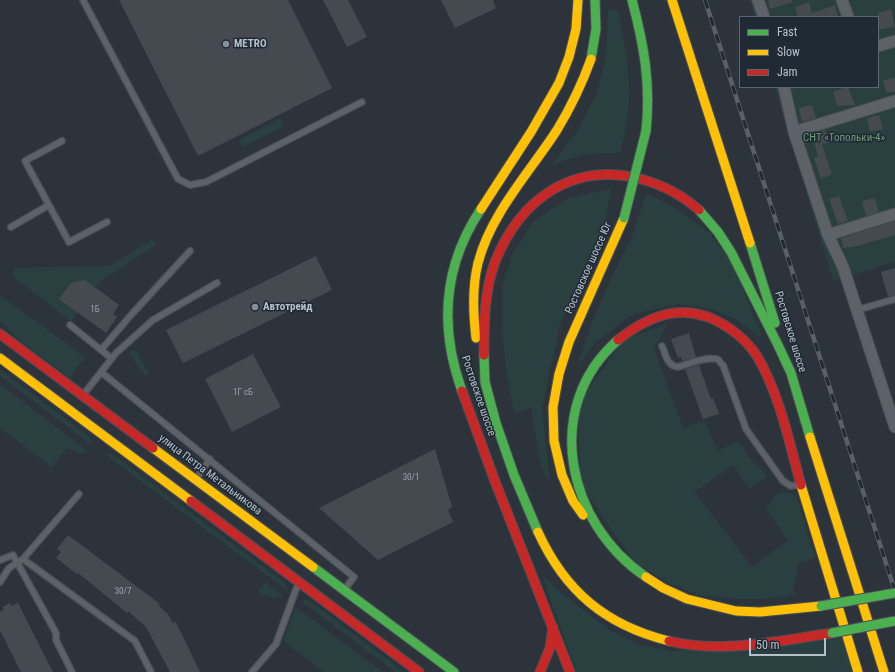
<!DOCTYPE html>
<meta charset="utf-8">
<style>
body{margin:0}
#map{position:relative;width:895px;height:672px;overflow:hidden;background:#2c333a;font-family:"Roboto Condensed",sans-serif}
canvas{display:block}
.legend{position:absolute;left:739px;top:16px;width:140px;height:72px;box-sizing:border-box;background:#1f2a35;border:1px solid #5b6671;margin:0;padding:5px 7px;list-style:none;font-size:12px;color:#b6c0cb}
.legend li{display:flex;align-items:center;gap:8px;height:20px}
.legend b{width:20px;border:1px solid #5b6671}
.scale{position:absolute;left:749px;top:638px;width:77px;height:18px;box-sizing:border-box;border:2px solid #b6c0cb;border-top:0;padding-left:5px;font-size:12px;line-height:14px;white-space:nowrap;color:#b6c0cb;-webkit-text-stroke:3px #1f2a35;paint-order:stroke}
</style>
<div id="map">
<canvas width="895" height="672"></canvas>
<ul class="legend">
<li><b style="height:5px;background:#4caf50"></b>Fast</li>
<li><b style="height:5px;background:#ffc107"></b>Slow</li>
<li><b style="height:5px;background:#c62828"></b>Jam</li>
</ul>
<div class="scale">50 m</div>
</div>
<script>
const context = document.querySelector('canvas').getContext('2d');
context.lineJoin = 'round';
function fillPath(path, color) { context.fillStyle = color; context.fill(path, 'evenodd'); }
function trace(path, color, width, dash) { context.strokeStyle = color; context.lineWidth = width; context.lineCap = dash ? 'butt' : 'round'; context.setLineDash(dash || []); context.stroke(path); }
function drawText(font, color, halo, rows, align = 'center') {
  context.font = font + ' "Roboto Condensed",sans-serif'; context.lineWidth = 3; context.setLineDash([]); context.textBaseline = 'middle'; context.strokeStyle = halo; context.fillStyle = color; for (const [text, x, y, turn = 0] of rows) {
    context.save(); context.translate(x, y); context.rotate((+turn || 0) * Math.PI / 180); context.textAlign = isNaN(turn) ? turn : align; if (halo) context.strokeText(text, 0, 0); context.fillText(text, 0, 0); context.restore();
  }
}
fillPath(new Path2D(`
 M750 0H895V262L833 281 775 87H878V17H755Z
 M608 9 618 10C623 35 628 60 629 86 630 108 625 131 621 153L584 154 552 165 578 130 597 93 606 56Z
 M280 118 284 126 243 147 239 140Z
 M611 189 605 224 560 325 542 408 550 483 541 467 531 407 524 411 514 412 506 371 502 331V287L511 256 533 221 570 197Z
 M646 194 671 205 709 232 732 262 763 339 737 320 712 309 678 304 631 315 595 343 577 367 591 324 611 278 630 241Z
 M153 239 157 244 100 282 71 321 12 276 15 268 109 266Z
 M0 295 85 357 70 378 20 341 0 321Z
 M668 323 654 349 683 428 704 420 718 451 738 441 756 466 761 468 768 476 750 489 733 465 695 492 752 567 788 540 766 509C776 494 777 488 796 496L816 558 798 563 794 590 796 595 763 599H736L701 595 670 584 633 561 580 484 578 403 623 340Z
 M131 351H136L149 373 145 375 139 369 129 353Z
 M0 369 90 437 92 440V445L0 376Z
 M0 384 88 451C80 456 75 452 68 447L52 467 0 428Z
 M111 454 114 455 285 583 288 591 106 455Z
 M542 575 566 597 610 630 639 644 672 651 842 635 852 672H576Z
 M265 583 284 597C274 600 267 596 258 592Z
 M305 600 313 603 404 672H395L301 601Z
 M296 607 383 672H323L283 641Z`), '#293f40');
fillPath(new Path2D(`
 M119 0H288L332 88 198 156Z
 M323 0H348L367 37 347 47Z
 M441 0H493L496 8 455 28Z
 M768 0H792L793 2 770 9Z
 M809 2 812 13 835 5 838 17H798L795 7Z
 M891 9 895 27 878 30V13Z
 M895 78V92H886L883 80Z
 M846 87H848L855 105 837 106 833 92Z
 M812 105 816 118 802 122 799 108Z
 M879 115 883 129 870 132 867 118Z
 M825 130 830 142 822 144 832 174 821 179 814 158 818 157 812 134Z
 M839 196 848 221 838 224 829 199Z
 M875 198 879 212 866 216 862 201Z
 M895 221V235L857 246 843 248 841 238Z
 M316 256 332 290 183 363 166 330Z
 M895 268V295L888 297 881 272Z
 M85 280 119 305 113 314 117 317 106 333 59 299 72 282Z
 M689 333 696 357 682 361 681 357 678 358 671 339Z
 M253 354 281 407 232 432 205 379Z
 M699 365 711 399 713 398 719 414 703 419 685 369Z
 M435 449 452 507 448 510 453 522 378 560 319 508Z
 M68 535 160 604 158 605 168 614 173 623 176 622 200 672H170L146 627 128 611 127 613 78 573 77 574 56 558 61 552 57 549Z
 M10 603 11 606 18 603 53 672H21L0 630V612L4 610 2 607Z`), '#444a50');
const lane = new Path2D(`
 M83 0 178 179 190 185 206 182 362 102
 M62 141 25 161 69 242 107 222
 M11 227 49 205
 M857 310 895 299
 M70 325 111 358
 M662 346C666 355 667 366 678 367 687 364 710 355 719 360 719 361 722 365 723 365L746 429 783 481 791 486 797 485
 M101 350 131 315 190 251
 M101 372 354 577 345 589
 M83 395 116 353 153 320 217 283
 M196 479 210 459
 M23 559 135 641 151 672
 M0 560 13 555 56 633V640L72 672
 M0 582 9 568 23 559 79 494
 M252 672 276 644 298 584`);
const street = new Path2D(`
 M758 0 764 17
 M842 0 848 17
 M878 46 895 41
 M784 87 794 132 828 235 843 267 895 427
 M794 132 895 101
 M828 235 895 214`);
const fast = new Path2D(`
 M632 0C644 45 651 84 646 131
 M591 59 596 29 595 0
 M699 210 718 232 731 252 778 345 791 373 810 437
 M750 243 775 323
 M618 340C541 407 567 524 646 577
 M484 355 485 382 496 423 514 475 538 532
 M462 391C439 327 443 266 481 209
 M313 567 454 672`);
const slow = new Path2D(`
 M672 0 750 243
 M481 209 531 132 559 83 569 57 576 29 578 0
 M476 338C473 313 472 287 478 263 491 213 530 172 557 130 571 107 582 84 591 59
 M0 358 191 501
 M810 437 884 672
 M153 448 313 567
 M801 485 858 672
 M583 515 573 501 562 475 554 441 553 407 559 374 569 342 624 218
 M538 532C565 591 605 625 669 641
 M646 577 663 588 687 599 736 611 760 612 821 606`);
const jam = new Path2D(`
 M0 334 153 448
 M618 340C653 312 689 301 729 328 739 335 750 345 757 356 780 395 789 442 801 485
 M484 355C484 323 484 292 495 262 520 199 573 161 641 179 663 185 682 195 699 210
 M462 391 496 484 570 672
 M191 501 419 672
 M669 641C722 654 779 641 832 633
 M540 672 550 648 553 627`);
trace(lane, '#4a4f55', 8);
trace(street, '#4a4f55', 13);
trace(fast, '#4a4f55', 11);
trace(slow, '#4a4f55', 11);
trace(jam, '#4a4f55', 11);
trace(lane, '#5c6268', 5.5);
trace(street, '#5c6268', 11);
trace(fast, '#4caf50', 9);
trace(slow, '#ffc107', 9);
trace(jam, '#c62828', 9);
const rail = new Path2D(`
 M705 0 895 591`);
trace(rail, '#5b6066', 4.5);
trace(rail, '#1f2a35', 3, [9]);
const fastBridge = new Path2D(`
 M624 218 646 131
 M821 606 895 593
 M832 633 895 621`);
trace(fastBridge, '#4a5057', 11, []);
trace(fastBridge, '#4caf50', 9);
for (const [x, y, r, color] of [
 [226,44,4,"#868f98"],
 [255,307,4,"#868f98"]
]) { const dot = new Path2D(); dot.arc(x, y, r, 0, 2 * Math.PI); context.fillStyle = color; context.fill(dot); trace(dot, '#1f2a35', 1.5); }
drawText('9px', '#9aa2ac', null, [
 ["1Б",95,310],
 ["1Г сБ",243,393],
 ["30/1",411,478],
 ["30/7",123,592]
]);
drawText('bold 11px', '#b6c0cb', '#1f2a35', [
 ["METRO",234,44],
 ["Автотрейд",263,307]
], 'left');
drawText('11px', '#6e9b74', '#1f2a35', [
 ["СНТ «Топольки-4»",844,138]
]);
drawText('11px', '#b6c0cb', '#1f2a35', [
 ["Ростовское шоссе Юг",589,268,-66],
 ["Ростовское шоссе",790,332,73],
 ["Ростовское шоссе",478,396,71],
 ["улица Петра Метальникова",210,475,37]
]);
</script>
